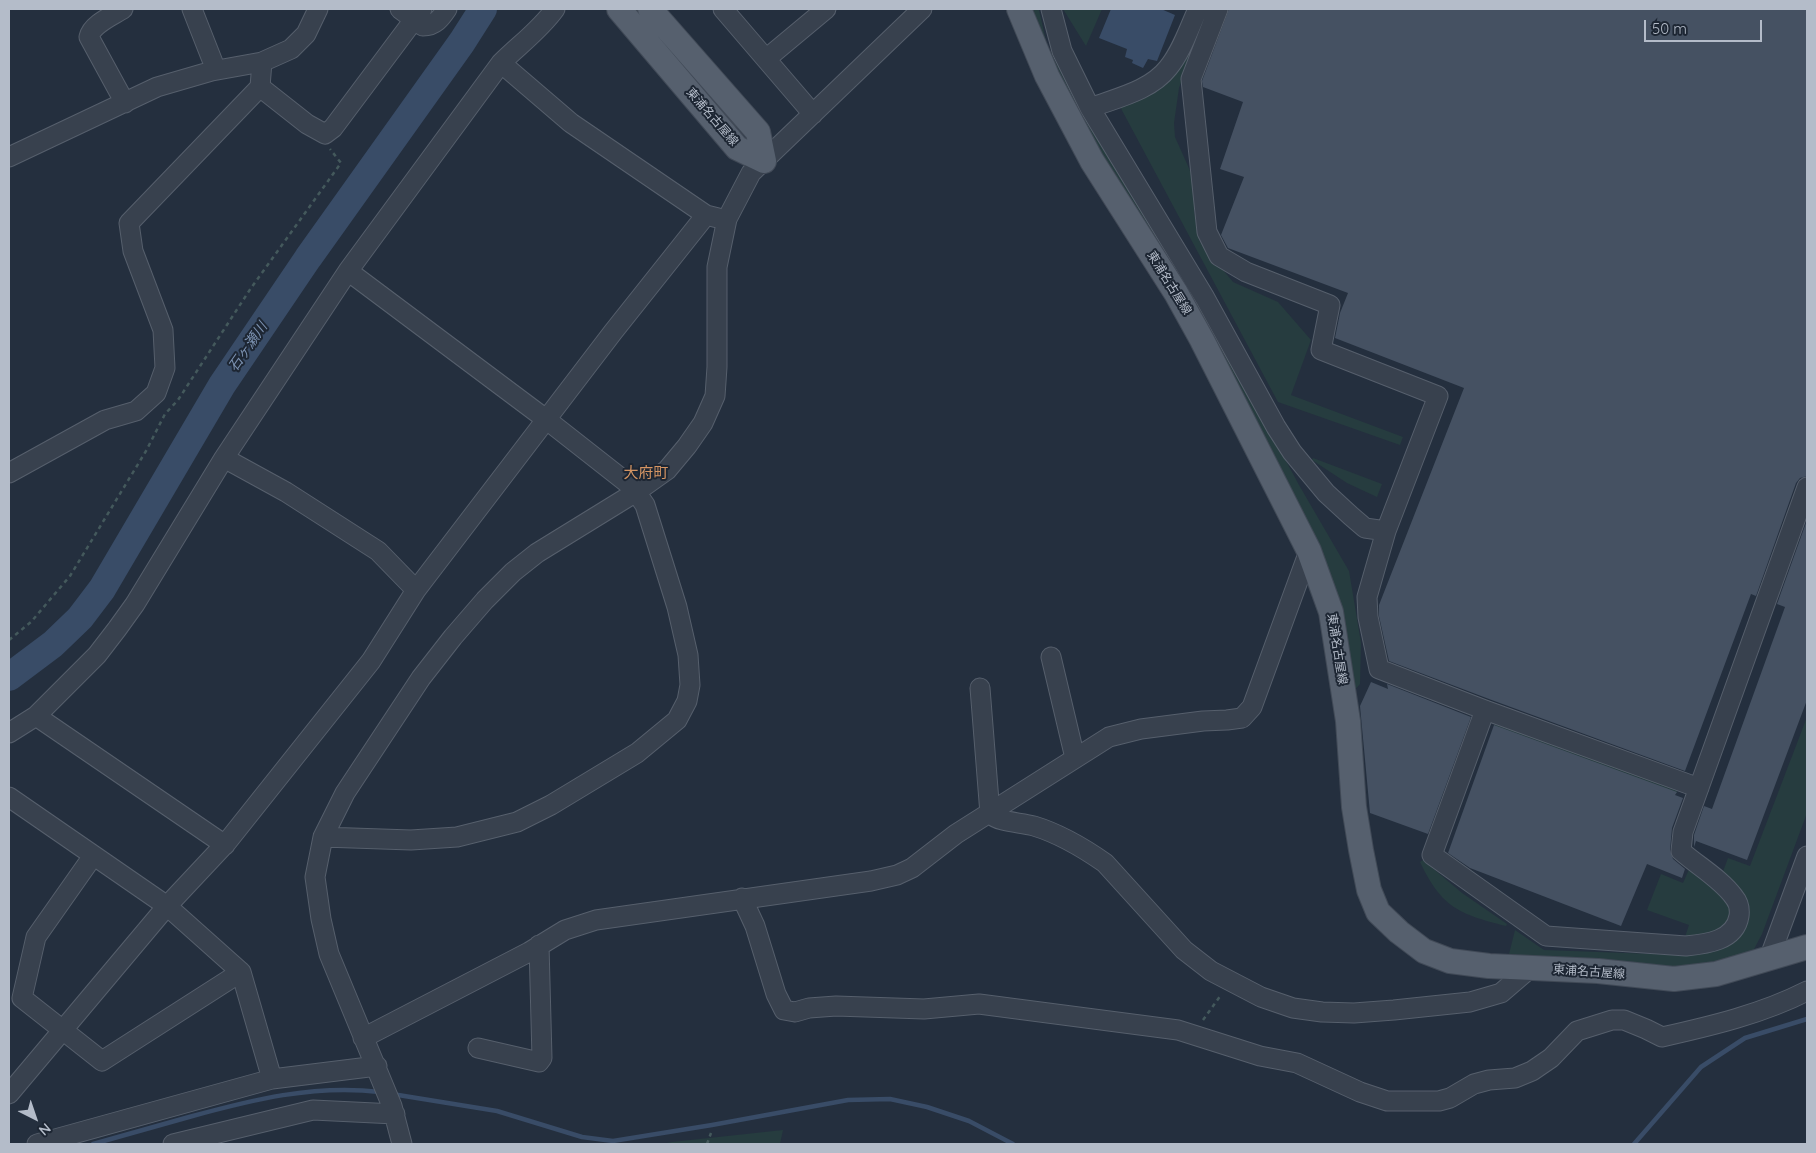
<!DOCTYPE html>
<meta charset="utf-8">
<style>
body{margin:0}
#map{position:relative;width:1816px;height:1153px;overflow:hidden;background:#242f3e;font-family:Quicksand,sans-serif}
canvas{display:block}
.frame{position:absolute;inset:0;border:10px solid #b4bcc9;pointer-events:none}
.north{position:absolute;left:10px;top:1093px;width:50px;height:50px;-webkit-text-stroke:4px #1d2633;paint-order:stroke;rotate:139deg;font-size:14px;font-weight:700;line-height:20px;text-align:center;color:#b4bcc9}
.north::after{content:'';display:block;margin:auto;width:18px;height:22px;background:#b4bcc9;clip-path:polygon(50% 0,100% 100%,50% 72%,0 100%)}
.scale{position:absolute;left:1644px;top:20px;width:118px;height:22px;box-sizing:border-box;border:2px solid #b4bcc9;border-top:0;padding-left:6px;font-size:15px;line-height:18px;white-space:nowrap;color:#b4bcc9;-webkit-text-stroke:4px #1d2633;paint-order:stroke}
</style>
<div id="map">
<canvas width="1816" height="1153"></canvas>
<div class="frame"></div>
<div class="north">N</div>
<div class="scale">50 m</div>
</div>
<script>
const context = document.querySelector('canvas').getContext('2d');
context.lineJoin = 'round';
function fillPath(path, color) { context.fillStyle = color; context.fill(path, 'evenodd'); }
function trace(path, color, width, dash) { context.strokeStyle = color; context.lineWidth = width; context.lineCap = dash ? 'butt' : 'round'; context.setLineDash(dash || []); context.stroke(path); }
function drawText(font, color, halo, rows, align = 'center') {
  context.font = font + ' Quicksand,"Noto Sans JP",sans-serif'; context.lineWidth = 4; context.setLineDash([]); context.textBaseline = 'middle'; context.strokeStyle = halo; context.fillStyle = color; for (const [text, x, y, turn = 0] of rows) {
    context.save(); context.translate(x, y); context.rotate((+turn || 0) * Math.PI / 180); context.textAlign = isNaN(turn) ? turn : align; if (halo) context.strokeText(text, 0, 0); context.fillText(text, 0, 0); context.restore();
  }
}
fillPath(new Path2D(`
 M1029 9 1039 10 1047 45 1084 118 1207 315 1299 485 1349 571 1361 643 1360 684 1351 694 1342 634 1081 124Z
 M1064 9H1102L1086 46 1063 9Z
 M1205 14 1179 88 1174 123 1175 137 1192 175 1195 194 1194 211 1200 242 1233 282 1278 302 1311 340 1291 395 1403 437 1400 445 1278 402 1117 101 1147 97 1172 73Z
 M1313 458 1382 484 1377 497 1347 483 1312 460Z
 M1497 717 1680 783 1676 794 1494 726Z
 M1807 717V813L1762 934 1752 953 1712 966 1684 969 1509 954 1515 930 1544 950 1680 955 1705 951 1745 921 1747 901 1738 889 1722 874 1728 858 1750 866Z
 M1423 860 1462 893 1507 924 1506 926C1459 914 1442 908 1420 862Z
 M1690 867 1730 900V921L1714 935 1685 937 1689 925 1647 910 1661 874 1683 883Z
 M783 1130 780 1144H661L672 1142Z`), '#263c3f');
fillPath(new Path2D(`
 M1111 9H1161L1175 15 1157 61 1148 59 1143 68 1132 63 1133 60 1125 57 1127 49 1099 38Z`), '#394c67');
trace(new Path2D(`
 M392 1094 497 1111 582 1137 613 1141 712 1125 848 1100 890 1099 927 1107 969 1121 1013 1144
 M93 1144C125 1135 157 1126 189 1117 251 1100 314 1084 380 1092
 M1634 1144 1701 1067 1745 1038 1807 1019`), '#394c67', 4.5);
trace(new Path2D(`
 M9 677 53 644 80 618 102 589 222 385 308 258 462 42 483 9`), '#394c67', 28);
fillPath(new Path2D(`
 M1229 9H1807V476L1800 478 1796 483 1756 596 1751 594 1685 771 1489 699 1389 661 1379 616V605L1464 388 1335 338 1340 313 1348 293 1228 248 1221 235 1244 177 1220 169 1243 102 1203 87 1202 81Z
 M1807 520V700L1747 860 1696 841 1694 847V835L1704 806 1712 809 1785 607 1777 604Z
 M1371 682 1388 689 1387 684 1471 717 1428 834 1370 813 1360 706Z
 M1494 725 1677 792 1675 795 1683 798 1672 828 1670 850 1673 859 1685 869 1682 878 1647 864 1621 926 1470 868 1448 853Z`), '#455162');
const minor = new Path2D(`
 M123 9C112 16 92 24 89 37L125 103
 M192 9 216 70
 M400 9 423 26C435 26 441 18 447 9
 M723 9 813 114
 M1051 9 1062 51 1090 108 1205 298 1276 427 1292 452 1326 493 1351 516 1365 528 1386 531
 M1218 9 1191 79 1207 232 1219 256 1246 272 1330 305 1321 350 1438 396 1386 531 1367 597 1368 617 1379 669 1485 710 1699 788
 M766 59 826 9
 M501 63 571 123 706 215 718 218
 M260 87 307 124 325 134 333 128 422 9
 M1090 108C1116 98 1150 91 1168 68 1182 51 1189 28 1198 9
 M9 157 157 87 212 71 262 62 291 49 306 34 318 9
 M224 458 286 492 378 551 416 590
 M9 473 105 420 136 411 156 393 165 368 163 330 133 251 129 223 260 87 262 62
 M1051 657 1075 758
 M980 688 990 814C1001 823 1020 822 1034 826 1057 833 1085 849 1105 863L1184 950 1211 971 1261 997 1293 1008 1322 1012 1354 1013 1394 1010 1470 1002 1501 993 1529 969
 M1485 710 1432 855 1546 936 1686 946C1706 944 1735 941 1739 916 1740 909 1739 903 1734 897 1721 879 1698 866 1681 851L1683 832 1807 487
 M36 716 225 845
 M9 733 36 716 97 655 117 629 135 604 224 458 348 271 501 63C519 45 540 30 555 9
 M9 797 167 906 241 972 272 1079
 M323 837 411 840 457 837 517 822 551 805 637 753 677 720 687 701 690 685 688 655 677 607 645 505 636 492 626 482 547 420 348 271
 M93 856 36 937 22 998 102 1061 241 972
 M742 898 755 926 776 994 784 1010 795 1012 809 1008 836 1006 924 1009 979 1004 1178 1030 1260 1056 1297 1063 1360 1092 1387 1101H1439L1450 1098 1474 1084 1489 1080 1515 1078 1532 1071 1551 1058 1577 1031 1612 1020H1624L1646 1029 1662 1037C1711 1026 1762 1014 1807 991
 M1769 959 1807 856
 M363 1038 529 952 565 930 596 920 871 881 897 875 912 868 956 834 1109 737 1141 729 1203 721 1227 720 1242 718 1252 707 1309 551
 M478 1048 539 1062 542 1058 539 945
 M9 1094 167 906 227 842 371 661 416 590 613 332 706 215
 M37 1144 272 1079 377 1066
 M173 1144 313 1110 395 1114
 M402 1144 392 1106 329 954 321 919 315 877 323 837 345 793 421 678 453 637 485 600 513 572 537 553 636 492 667 470 687 446 703 423 715 396 717 367V267L727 219 751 173 922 9`);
const major = new Path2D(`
 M619 9 737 148 764 161
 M650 9 758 132 764 161
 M1019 9 1047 76 1092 161 1176 293 1202 340 1309 551 1331 612 1348 721 1354 807 1361 850 1369 890 1378 912 1399 932 1424 951 1450 961 1489 966 1598 971 1674 979 1716 974 1807 947`);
trace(minor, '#565f6c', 21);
trace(major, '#414a57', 26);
trace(new Path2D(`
 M9 640 31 622 70 576 146 451 165 414 178 400 251 288 341 163 330 149
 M1203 1020 1221 995
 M707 1144 711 1133`), '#44595c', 2.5, [4, 4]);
trace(minor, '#38414e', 19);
trace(major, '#56606e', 24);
drawText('12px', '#b4bcc9', '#1d2633', [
 ["東浦名古屋線",712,117,49],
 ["東浦名古屋線",1169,283,58],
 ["東浦名古屋線",1337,649,81],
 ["東浦名古屋線",1589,972,4]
]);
drawText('italic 14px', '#7c92b1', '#1d2633', [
 ["石ヶ瀬川",248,347,-55]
]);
drawText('15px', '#d59563', '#1d2633', [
 ["大府町",646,473]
]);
</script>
